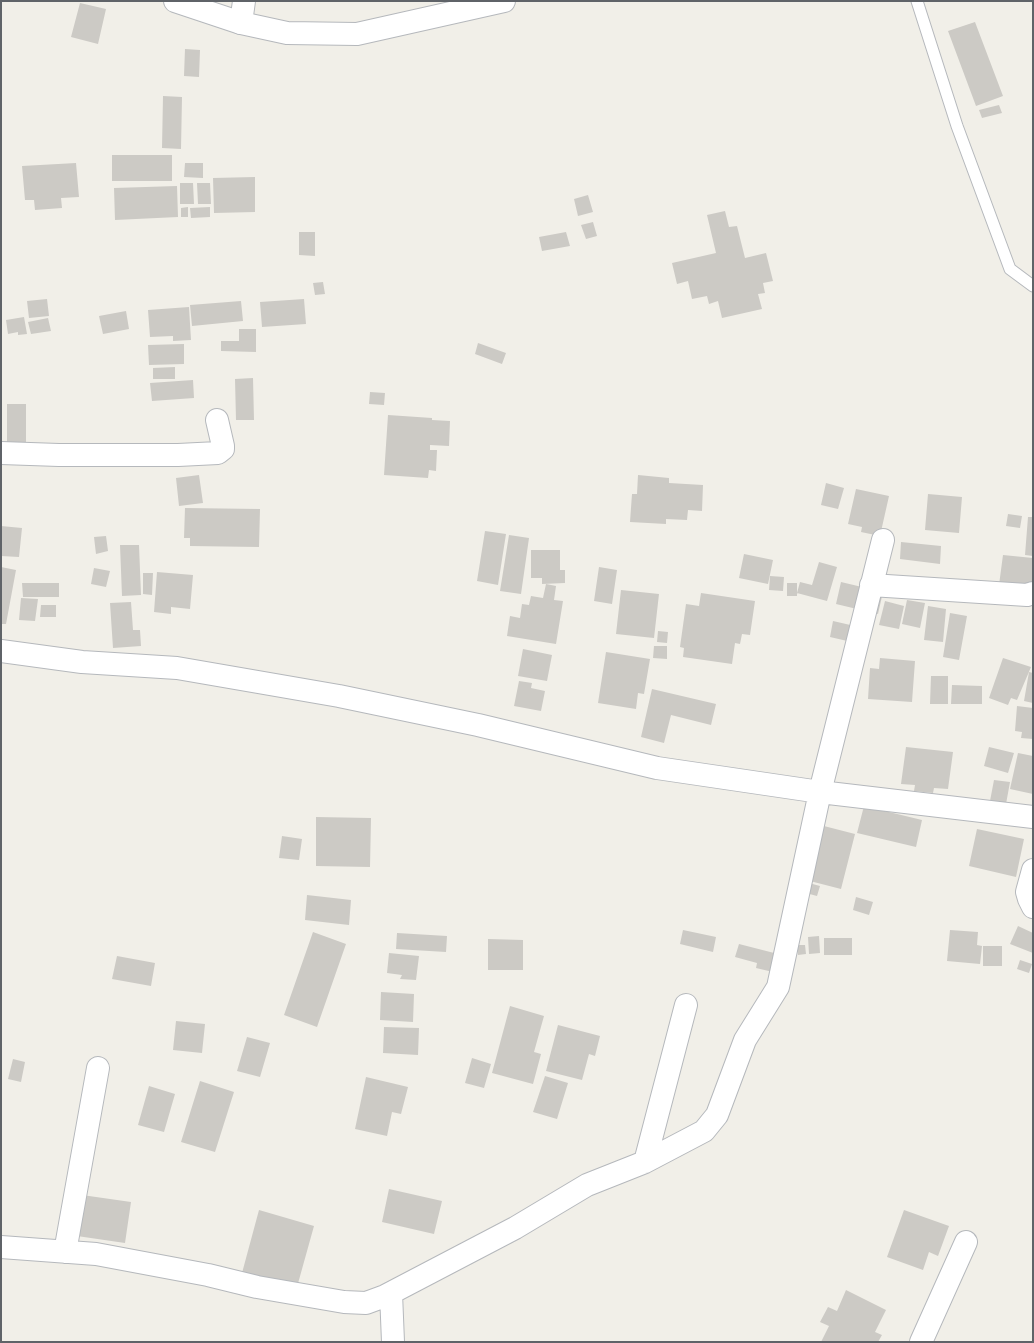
<!DOCTYPE html>
<style>
body{margin:0}
#map{position:relative;width:1034px;height:1343px;overflow:hidden;background:#f1efe8;font-family:Figtree,sans-serif}
canvas{display:block}
.frame{position:absolute;inset:0;border:2px solid #5f6368;pointer-events:none}
</style>
<div id="map">
<canvas width="1034" height="1343"></canvas>
<div class="frame"></div>
</div>
<script>
const g = document.querySelector('canvas').getContext('2d');
g.lineJoin = 'round';
function fill(path, color) { g.fillStyle = color; g.fill(path, 'evenodd'); }
const poly = rows => new Path2D(rows.map(r => 'M' + r).join(''));
function strokePath(path, color, width, dash) { g.strokeStyle = color; g.lineWidth = width; g.lineCap = dash ? 'butt' : 'round'; g.setLineDash(dash || []); g.stroke(path); }
fill(poly([
 [80,3,106,9,98,44,71,37],
 [975,22,1003,96,976,106,948,31],
 [185,49,200,50,199,77,184,76],
 [163,96,182,97,181,149,162,148],
 [999,105,1002,113,982,118,979,110],
 [112,155,172,155,172,181,112,181],
 [76,163,79,197,61,198,62,208,35,210,34,200,25,200,22,166],
 [185,163,203,163,203,178,184,177],
 [255,177,255,212,214,213,213,178],
 [180,183,193,183,194,204,180,204],
 [197,183,210,183,211,204,198,204],
 [177,186,178,217,115,220,114,188],
 [588,195,593,212,578,216,574,199],
 [188,207,188,217,181,217,181,208],
 [210,207,210,217,191,218,190,208],
 [725,211,729,227,737,226,745,258,766,253,773,281,763,283,765,293,758,294,762,309,722,318,718,301,709,304,707,296,692,299,688,281,677,284,672,263,716,253,707,215],
 [593,222,597,236,586,239,581,225],
 [299,232,315,232,315,256,299,255],
 [566,232,570,246,542,251,539,237],
 [323,282,325,294,315,295,313,283],
 [47,299,49,316,29,318,27,301],
 [304,299,306,324,262,327,260,302],
 [241,301,243,321,192,326,190,305],
 [189,307,191,340,173,341,173,336,150,337,148,310],
 [126,311,129,329,103,334,99,316],
 [24,317,27,334,18,335,18,332,8,334,6,320],
 [48,318,51,331,31,334,28,322],
 [239,329,256,329,256,352,221,351,221,341,239,341],
 [478,343,506,353,502,364,475,354],
 [184,344,184,364,149,365,148,345],
 [175,367,175,379,153,379,153,368],
 [253,378,254,420,236,420,235,379],
 [193,380,194,398,152,401,150,383],
 [370,392,385,393,384,405,369,404],
 [7,404,26,404,26,450,7,450],
 [388,415,432,418,432,420,450,421,449,446,430,445,430,450,437,450,436,471,429,470,428,478,384,475],
 [199,475,203,503,179,506,176,478],
 [638,475,669,478,669,483,703,485,702,511,688,510,687,520,666,519,666,524,630,522,632,494,637,494],
 [826,483,844,488,838,509,821,505],
 [856,489,889,496,880,536,861,532,862,527,848,524],
 [928,494,962,497,959,533,925,530],
 [185,508,260,509,259,547,190,546,190,538,184,538],
 [1008,514,1022,516,1020,528,1006,526],
 [1028,517,1033,517,1033,556,1025,555],
 [1,526,22,528,19,557,1,556],
 [485,531,506,534,498,585,477,581],
 [509,535,529,538,521,594,500,591],
 [106,536,108,551,96,554,94,537],
 [901,542,941,546,940,564,900,559],
 [120,545,139,545,141,595,122,596],
 [531,550,560,550,560,570,565,570,565,583,542,584,542,578,531,578],
 [744,554,773,560,768,584,739,578],
 [1003,555,1033,558,1033,589,999,585],
 [819,562,837,567,827,601,797,593,800,582,812,585],
 [1,567,16,570,6,624,1,624],
 [599,567,617,570,612,604,594,601],
 [94,568,110,571,106,587,91,584],
 [157,572,193,575,190,609,171,607,171,614,154,612],
 [143,573,153,573,152,595,143,594],
 [770,576,784,577,783,591,769,590],
 [841,582,883,592,878,614,836,604],
 [22,583,59,583,59,597,23,597],
 [787,583,797,583,797,596,787,596],
 [546,584,556,586,554,600,563,601,556,644,507,636,510,616,520,618,522,604,529,605,531,596,543,598],
 [621,590,659,594,654,638,616,634],
 [701,593,755,601,750,635,742,634,740,644,735,643,732,664,683,657,684,648,680,647,686,604,699,606],
 [21,598,38,599,35,621,19,620],
 [907,600,925,603,920,628,902,624],
 [885,601,904,606,899,629,879,625],
 [131,602,133,630,140,630,141,646,113,648,110,603],
 [41,605,56,605,56,617,40,617],
 [928,606,946,609,943,642,924,640],
 [950,613,967,616,959,660,943,657],
 [833,621,859,627,856,643,830,637],
 [658,631,668,632,667,643,657,642],
 [654,646,667,646,667,659,653,658],
 [523,649,552,655,547,681,518,676],
 [606,652,650,659,644,694,638,693,636,709,598,703],
 [880,658,915,661,912,702,868,699,870,668,879,669],
 [1003,658,1031,667,1017,700,1011,698,1008,705,989,698],
 [1029,672,1033,673,1033,703,1024,701],
 [931,676,948,676,948,704,930,704],
 [519,681,532,683,531,688,545,691,541,711,514,706],
 [952,685,982,686,982,704,951,704],
 [652,689,716,704,711,725,671,715,664,743,641,737],
 [1017,706,1033,708,1033,739,1021,738,1022,732,1015,731],
 [906,747,953,752,948,789,934,788,933,793,914,791,915,785,901,784],
 [989,747,1014,753,1008,773,984,766],
 [1018,753,1033,756,1033,794,1010,789],
 [994,780,1010,782,1006,804,990,801],
 [864,806,922,820,916,847,857,833],
 [316,817,371,818,370,867,316,866],
 [820,825,855,834,841,889,806,880],
 [977,829,1024,839,1016,877,969,866],
 [282,836,302,839,299,860,279,858],
 [805,882,820,886,817,896,802,892],
 [307,895,351,900,349,925,305,920],
 [856,897,873,902,869,915,853,910],
 [1018,926,1033,933,1033,953,1010,944],
 [683,930,716,937,713,952,680,944],
 [950,930,978,932,977,945,982,946,980,964,947,961],
 [313,932,346,944,317,1027,284,1015],
 [397,933,447,936,446,952,396,949],
 [819,936,820,953,809,954,808,937],
 [824,938,852,938,852,955,824,955],
 [488,939,523,940,523,970,488,970],
 [739,944,778,954,773,972,756,968,757,963,735,957],
 [797,945,805,945,806,954,798,955],
 [983,946,1002,946,1002,966,983,966],
 [389,953,419,956,416,980,400,979,402,975,387,973],
 [117,956,155,963,151,986,112,979],
 [1020,960,1032,964,1029,973,1017,969],
 [381,992,414,994,413,1022,380,1020],
 [510,1006,544,1016,534,1052,541,1054,533,1084,492,1073],
 [176,1021,205,1024,202,1053,173,1050],
 [558,1025,600,1036,595,1056,589,1054,582,1080,546,1071],
 [384,1027,419,1028,418,1055,383,1053],
 [247,1037,270,1043,260,1077,237,1071],
 [472,1058,491,1064,484,1088,465,1083],
 [13,1059,25,1062,21,1082,8,1079],
 [545,1076,568,1083,557,1119,533,1112],
 [366,1077,408,1087,401,1114,392,1112,387,1136,355,1129],
 [200,1081,234,1092,215,1152,181,1142],
 [149,1086,175,1094,164,1132,138,1125],
 [389,1189,442,1201,434,1234,382,1222],
 [82,1195,131,1202,125,1243,77,1236],
 [259,1210,314,1226,297,1287,242,1273],
 [904,1210,949,1226,938,1256,929,1252,923,1270,887,1257],
 [846,1290,886,1310,875,1332,882,1335,878,1342,821,1342,829,1326,820,1322,828,1307,837,1311]
]), '#cccac5');
const service = poly([
 [917,1,957,126,1010,269,1033,286]
]);
const minor = poly([
 [241,23,244,1],
 [1,453,59,455,178,455,218,453,223,449,223,446,217,420],
 [871,585,1027,595,1033,593],
 [1,651,82,662,177,668,339,696,478,725,657,768,820,792,1033,817],
 [1033,870,1027,892,1029,899,1033,907],
 [645,1162,686,1005],
 [1,1247,96,1254,208,1275,257,1287,344,1302,366,1303,385,1296,515,1228,587,1185,645,1162,704,1131,717,1115,745,1040,778,987,820,792,883,540],
 [65,1252,98,1068],
 [391,1293,393,1342],
 [921,1342,966,1242]
]);
const tertiary = poly([
 [175,1,241,23,287,33,357,34,504,1]
]);
strokePath(service, '#b5b8bc', 13);
strokePath(minor, '#b5b8bc', 24);
strokePath(tertiary, '#b5b8bc', 24);
strokePath(service, '#fff', 11);
strokePath(minor, '#fff', 22);
strokePath(tertiary, '#fff', 22);
</script>
